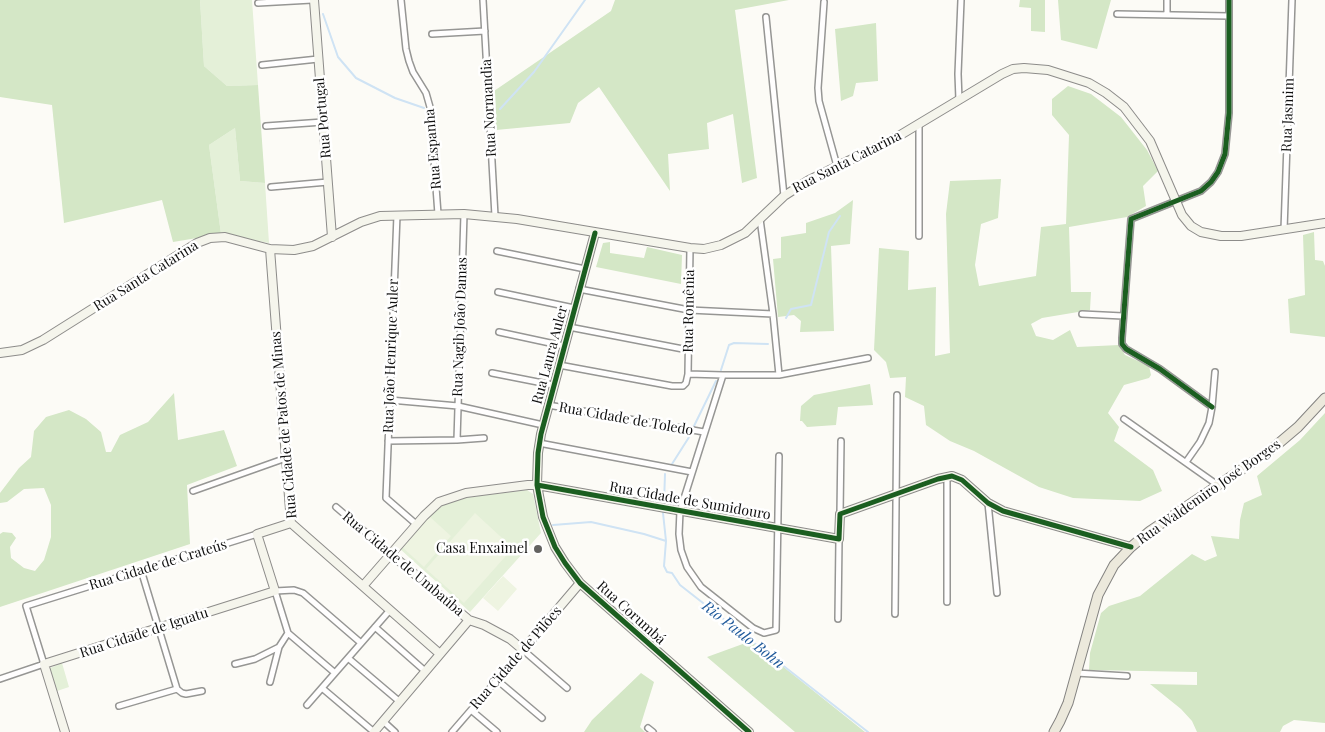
<!DOCTYPE html>
<meta charset="utf-8">
<style>
body{margin:0}
canvas{display:block;background:#fcfbf6}
</style>
<canvas width="1325" height="732"></canvas>
<script>
const g = document.querySelector('canvas').getContext('2d');
g.lineJoin = 'round';
function fill(path, color) { g.fillStyle = color; g.fill(path, 'evenodd'); }
const poly = rows => new Path2D(rows.map(r => 'M' + r).join(''));
function strokePath(path, color, width, dash) { g.strokeStyle = color; g.lineWidth = width; g.lineCap = dash ? 'butt' : 'round'; g.setLineDash(dash || []); g.stroke(path); }
function label(font, color, halo, rows, align = 'center') {
  g.font = font + ' "Playfair Display",serif'; g.lineWidth = 5; g.setLineDash([]); g.textBaseline = 'middle'; g.strokeStyle = halo; g.fillStyle = color; for (const [text, x, y, turn = 0] of rows) {
    g.save(); g.translate(x, y); g.rotate((+turn || 0) * Math.PI / 180); g.textAlign = isNaN(turn) ? turn : align; if (halo) g.strokeText(text, 0, 0); g.fillText(text, 0, 0); g.restore();
  }
}
fill(poly([
 [200,0,252,0,258,85,227,86,204,66],
 [235,128,240,181,265,183,269,243,221,234,209,145],
 [527,490,533,494,541,533,470,612,400,549,429,516,442,506,455,499],
 [62,663,69,687,57,691,50,668]
]), '#e4f0d8');
fill(poly([
 [0,0,200,0,204,66,227,86,258,85,265,183,240,181,235,128,209,145,221,234,173,242,162,200,64,223,52,105,0,97],
 [615,0,789,0,735,10,757,178,742,183,733,114,707,123,709,149,668,154,670,191,599,87,578,103,570,123,496,130,494,91,611,11],
 [1020,0,1045,0,1045,32,1031,31,1031,8,1019,7],
 [1058,0,1111,0,1097,49,1061,40],
 [876,23,878,81,856,83,853,96,841,101,835,29],
 [1068,86,1091,94,1121,117,1147,150,1158,171,1143,186,1146,206,1127,217,1069,227,1071,292,1091,292,1090,310,1042,318,1031,324,1036,336,1053,340,1070,330,1077,347,1119,345,1125,355,1149,366,1151,375,1149,378,1124,385,1108,413,1119,427,1114,441,1153,470,1162,491,1140,501,1073,498,1039,487,974,451,950,441,926,425,924,406,905,397,906,377,890,378,886,362,874,350,879,248,909,251,908,290,936,287,935,356,950,353,946,214,950,181,1001,179,998,218,981,224,975,265,979,286,1036,276,1041,227,1066,224,1069,135,1052,115,1052,99],
 [853,200,850,244,831,246,834,331,800,332,801,321,794,315,778,317,773,259,781,258,781,237,806,233,806,223,835,213],
 [1314,232,1315,260,1323,261,1325,266,1325,337,1290,333,1288,299,1305,295,1303,235],
 [610,242,610,253,644,258,647,247,682,255,681,284,596,267,603,243],
 [870,384,873,405,838,407,836,425,807,427,802,421,800,421,801,406,814,395],
 [174,393,178,440,224,430,237,466,187,485,190,544,0,607,0,534,3,532,12,533,16,538,10,547,11,558,24,568,35,571,44,560,51,537,51,505,44,488,24,489,7,502,0,503,0,493,19,468,31,457,34,431,46,417,69,410,86,419,101,432,106,452,111,452,120,435,148,422],
 [1325,413,1325,723,1294,720,1283,726,1280,732,1197,732,1192,721,1181,709,1150,684,1197,685,1197,672,1089,670,1090,653,1101,613,1109,606,1140,596,1192,554,1205,561,1217,556,1211,536,1239,539,1240,520,1244,503,1262,495,1257,476,1300,440],
 [751,641,865,732,795,732,707,657],
 [641,673,654,682,640,727,645,732,584,732,592,720]
]), '#d4e7c6');
fill(poly([
 [475,513,513,548,464,603,426,569],
 [429,516,451,536,424,567,402,547],
 [503,576,517,589,498,611,483,598]
]), '#eef4e1');
strokePath(poly([
 [323,14,338,57,356,78,395,98,424,108],
 [500,109,534,72,585,0],
 [786,318,791,309,811,305,829,232,840,216],
 [721,370,729,345,734,343,768,344],
 [694,426,716,381],
 [672,464,691,434],
 [664,503,665,474],
 [663,513,666,541,664,566,667,572,672,573,680,585,868,732],
 [553,525,591,522,644,534,666,541]
]), '#cfe3f4', 2);
const street = poly([
 [401,0,406,49,409,61,413,72,426,93,430,107,438,214],
 [483,0,495,216],
 [824,2,818,88,819,101,837,166],
 [258,3,312,0],
 [1117,14,1229,16],
 [1167,15,1167,0],
 [766,17,784,196],
 [432,34,485,31],
 [262,65,318,59],
 [959,100,958,74,961,0],
 [919,125,919,236],
 [266,126,323,122],
 [271,187,328,182],
 [397,215,386,498,416,524],
 [760,219,773,314,779,375],
 [1284,230,1292,0],
 [497,251,585,269],
 [579,289,689,310,773,314],
 [498,292,574,308],
 [1082,314,1123,316],
 [569,327,688,350],
 [499,332,564,346],
 [559,365,672,386,683,386,686,383,688,374,690,248],
 [492,373,553,385],
 [688,374,723,375,779,375,868,358],
 [723,375,680,511,679,534,681,550,687,567,701,587,753,628,764,633,776,630,779,456],
 [390,400,458,406,543,425],
 [548,405,704,432],
 [1212,407,1160,369,1126,349,1122,344,1122,338,1131,219,1201,191,1211,182,1218,172,1225,154,1229,113,1229,0],
 [1124,419,1219,486],
 [457,440,464,214],
 [388,441,457,440,484,438],
 [539,443,692,472],
 [1186,462,1200,442,1209,423,1212,407,1215,372],
 [947,477,947,602],
 [193,491,286,458],
 [988,503,997,593],
 [336,507,391,554],
 [840,514,841,441],
 [141,570,177,689,182,693,186,694,202,691],
 [895,614,897,395],
 [838,619,839,539],
 [375,627,425,671],
 [348,658,400,702],
 [235,664,255,659,279,647,288,633],
 [335,673,288,633,275,591,294,590,303,593,361,643],
 [1076,673,1127,676],
 [0,679,44,664,26,606,257,534],
 [497,680,542,718],
 [270,682,279,647],
 [322,688,374,732],
 [307,705,390,610],
 [119,706,177,689],
 [471,710,497,732],
 [383,721,395,732],
 [648,728,653,732],
 [452,732,523,650,567,688]
]);
const secondary = poly([
 [314,0,332,237],
 [595,233,541,434,538,453,537,485,543,517,555,547,565,563,580,583,749,732],
 [270,249,291,523,440,654],
 [0,353,22,350,43,340,197,243,210,238,225,237,270,249,294,250,313,246,361,222,380,216,464,214,517,219,690,248,704,249,721,245,745,233,784,196,809,180,897,137,1002,74,1013,69,1024,68,1048,70,1089,83,1106,93,1124,107,1150,141,1182,215,1191,226,1201,232,1221,236,1241,236,1325,223],
 [391,554,469,620,484,625,510,639,523,650,580,583],
 [363,586,424,516,439,502,466,493,528,485,537,485,839,539,840,514,938,479,952,476,962,480,988,503,1003,511,1131,547],
 [65,732,44,664,275,591,257,534,291,523],
 [374,732,469,620]
]);
const primary = poly([
 [1054,732,1060,721,1068,703,1098,595,1114,565,1131,547,1150,531,1272,449,1298,427,1325,398]
]);
strokePath(street, '#969694', 8);
strokePath(secondary, '#8d8c8a', 10);
strokePath(primary, '#848381', 11);
strokePath(street, '#fffefe', 5);
strokePath(secondary, '#f5f5ec', 8);
strokePath(primary, '#ece9dc', 9);
strokePath(poly([
 [595,233,541,434,538,453,537,485,543,517,555,547,565,563,580,583,749,732],
 [1212,407,1160,369,1126,349,1122,344,1122,338,1131,219,1201,191,1211,182,1218,172,1225,154,1229,113,1229,0],
 [537,485,839,539,840,514,938,479,952,476,962,480,988,503,1003,511,1131,547]
]), '#1b5e20', 5);
for (const [x, y, r, color] of [
 [538,549,5,"#636260"]
]) { const dot = new Path2D(); dot.arc(x, y, r, 0, 2 * Math.PI); g.fillStyle = color; g.fill(dot); strokePath(dot, '#fff', 2); }
label('14px', '#101010', '#fff', [
 ["Rua Normandia",489,108,-93],
 ["Rua Jasmim",1288,115,-88],
 ["Rua Portugal",323,118,-95],
 ["Rua Espanha",433,149,-95],
 ["Rua Santa Catarina",847,162,-27],
 ["Rua Santa Catarina",146,276,-32],
 ["Rua Romênia",689,311,-89],
 ["Rua Nagib João Damas",460,327,-88],
 ["Rua Laura Auler",550,355,-75],
 ["Rua João Henrique Auler",391,356,-88],
 ["Rua Cidade de Toledo",626,419,10],
 ["Rua Cidade de Patos de Minas",284,425,-95],
 ["Rua Waldemiro José Borges",1209,492,-35],
 ["Rua Cidade de Sumidouro",690,501,10],
 ["Rua Cidade de Umbaúba",403,564,40],
 ["Rua Cidade de Crateús",158,565,-17],
 ["Rua Corumbá",631,613,42],
 ["Rua Cidade de Iguatu",144,633,-18],
 ["Rua Cidade de Pilões",516,658,-49]
]);
label('14px', '#101010', '#fff', [
 ["Casa Enxaimel",528,549]
], 'right');
label('italic 15px', '#205a9b', '#fff', [
 ["Rio Paulo Bohn",743,635,38]
]);
</script>
